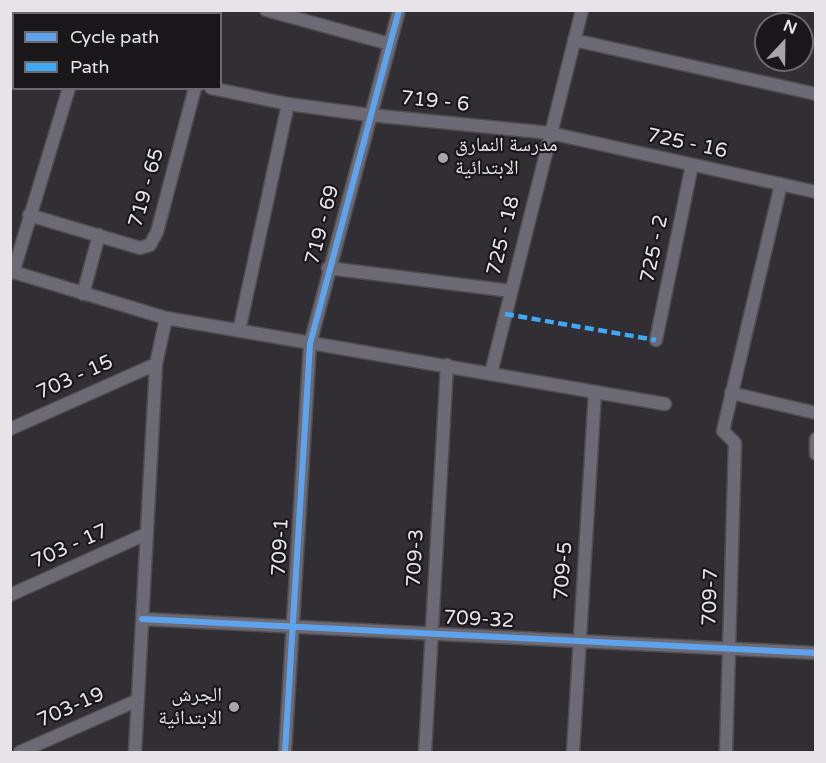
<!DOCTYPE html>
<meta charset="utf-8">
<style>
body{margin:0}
#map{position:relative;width:826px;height:763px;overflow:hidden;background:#322f34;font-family:"Varela Round",sans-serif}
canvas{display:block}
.frame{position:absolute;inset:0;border:12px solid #e7e4e9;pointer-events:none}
.legend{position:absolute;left:12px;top:12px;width:210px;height:78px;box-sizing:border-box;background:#19171a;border:2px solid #6b696d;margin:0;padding:8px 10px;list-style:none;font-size:18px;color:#e7e4e9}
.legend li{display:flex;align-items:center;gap:12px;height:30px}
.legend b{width:30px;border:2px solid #6b696d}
.north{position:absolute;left:754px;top:12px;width:60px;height:60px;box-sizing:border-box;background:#19171a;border:2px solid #6b696d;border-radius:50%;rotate:22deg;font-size:16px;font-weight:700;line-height:24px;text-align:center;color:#e7e4e9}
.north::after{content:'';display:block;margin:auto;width:21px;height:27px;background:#a8a5aa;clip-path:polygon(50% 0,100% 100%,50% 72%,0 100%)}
</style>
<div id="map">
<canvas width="826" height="763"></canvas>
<div class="frame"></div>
<ul class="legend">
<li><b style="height:8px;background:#60a3ed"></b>Cycle path</li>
<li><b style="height:8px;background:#3fa9f5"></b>Path</li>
</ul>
<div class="north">N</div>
</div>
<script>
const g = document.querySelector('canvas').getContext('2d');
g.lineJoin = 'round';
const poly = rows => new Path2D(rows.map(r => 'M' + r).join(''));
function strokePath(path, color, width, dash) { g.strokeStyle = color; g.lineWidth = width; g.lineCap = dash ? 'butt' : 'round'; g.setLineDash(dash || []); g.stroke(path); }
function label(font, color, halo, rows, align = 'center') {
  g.font = font + ' "Varela Round","Noto Naskh Arabic",sans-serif'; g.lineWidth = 4.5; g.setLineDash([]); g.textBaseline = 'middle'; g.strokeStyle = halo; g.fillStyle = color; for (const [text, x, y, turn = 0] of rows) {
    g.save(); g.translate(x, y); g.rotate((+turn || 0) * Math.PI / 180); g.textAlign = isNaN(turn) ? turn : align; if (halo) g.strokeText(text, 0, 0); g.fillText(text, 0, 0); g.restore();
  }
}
const street = poly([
 [266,10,390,44],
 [125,14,126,10],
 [197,14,197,10],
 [10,29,14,30],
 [574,40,816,94],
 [211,88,288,104,370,115,550,133,816,192],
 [29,215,140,248,150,245,157,232,195,88],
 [328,268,511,291],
 [10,271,166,318,665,404],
 [13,273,69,88],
 [83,294,99,235],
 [239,331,288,104],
 [656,340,692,165],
 [491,373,582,10],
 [731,393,816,413],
 [10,429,156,364],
 [816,439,816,454],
 [10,595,146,534],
 [142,619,816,653],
 [20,752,138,700],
 [135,752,156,364,166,318],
 [285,752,310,344,399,10],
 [425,752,447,365],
 [573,752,595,392],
 [726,752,735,443,723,431,781,184]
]);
strokePath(street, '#4f4d50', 15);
strokePath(street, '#6c6b75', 12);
strokePath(poly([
 [505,314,656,340]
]), '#3fa9f5', 4.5, [9, 4.5]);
strokePath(poly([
 [142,619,816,653],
 [285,752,310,344,399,10]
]), '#60a3ed', 6);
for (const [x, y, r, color] of [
 [443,158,6,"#a8a5aa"],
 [234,707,6,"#a8a5aa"]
]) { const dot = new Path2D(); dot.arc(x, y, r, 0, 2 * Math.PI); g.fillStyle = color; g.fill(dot); strokePath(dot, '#19171a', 2); }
label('20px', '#e7e4e9', '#19171a', [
 ["719 - 6",435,102,6],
 ["725 - 16",687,144,12],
 ["719 - 65",147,188,-74],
 ["719 - 69",323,225,-75],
 ["725 - 18",504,236,-76],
 ["725 - 2",655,249,-78],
 ["703 - 15",75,378,-24],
 ["703 - 17",70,547,-24],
 ["709-1",281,547,-87],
 ["709-3",416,558,-87],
 ["709-5",564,571,-86],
 ["709-7",711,597,-88],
 ["709-32",479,620,3],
 ["703-19",71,708,-24]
]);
label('20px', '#e7e4e9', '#19171a', [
 ["مدرسة النمارق",455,146],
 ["الابتدائية",455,169],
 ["الجرش",222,696,"right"],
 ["الابتدائية",222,719,"right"]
], 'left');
</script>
